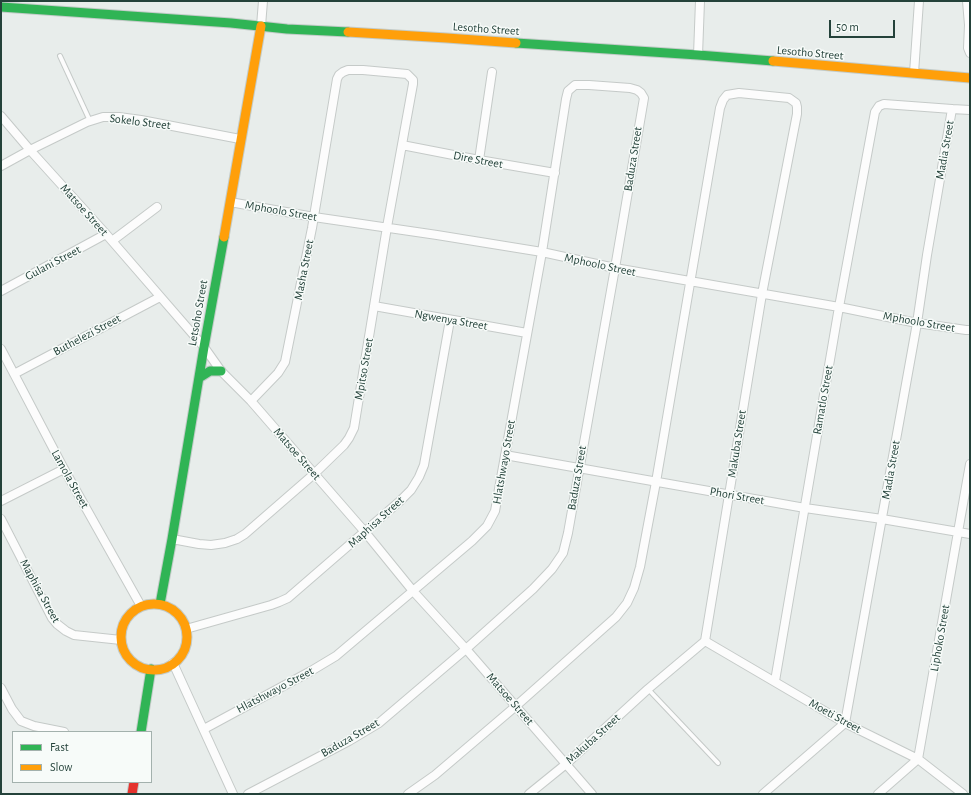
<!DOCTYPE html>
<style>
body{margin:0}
#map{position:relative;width:971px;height:795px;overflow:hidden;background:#e8edeb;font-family:"Alegreya Sans",sans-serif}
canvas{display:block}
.frame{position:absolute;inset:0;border:2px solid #24423a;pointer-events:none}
.legend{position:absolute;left:12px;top:731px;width:140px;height:52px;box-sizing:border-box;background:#f7fbf9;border:1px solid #a3b1ad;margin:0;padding:5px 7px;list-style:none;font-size:12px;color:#24423a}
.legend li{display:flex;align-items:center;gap:8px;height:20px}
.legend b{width:20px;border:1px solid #a3b1ad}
.scale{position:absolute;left:829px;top:20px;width:66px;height:18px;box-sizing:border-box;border:2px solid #24423a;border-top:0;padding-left:5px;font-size:12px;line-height:14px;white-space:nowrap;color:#24423a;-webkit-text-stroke:3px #f7fbf9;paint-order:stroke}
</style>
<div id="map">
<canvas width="971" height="795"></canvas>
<div class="frame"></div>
<ul class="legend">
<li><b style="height:5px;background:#30b455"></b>Fast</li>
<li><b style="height:5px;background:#ff9f0a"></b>Slow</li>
</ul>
<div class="scale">50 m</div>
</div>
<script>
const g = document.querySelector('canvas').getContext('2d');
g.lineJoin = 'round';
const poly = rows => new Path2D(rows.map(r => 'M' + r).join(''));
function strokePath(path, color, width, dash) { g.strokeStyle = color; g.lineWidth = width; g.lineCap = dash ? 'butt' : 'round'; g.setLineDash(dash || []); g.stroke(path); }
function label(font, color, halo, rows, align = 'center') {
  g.font = font + ' "Alegreya Sans",sans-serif'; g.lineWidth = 3; g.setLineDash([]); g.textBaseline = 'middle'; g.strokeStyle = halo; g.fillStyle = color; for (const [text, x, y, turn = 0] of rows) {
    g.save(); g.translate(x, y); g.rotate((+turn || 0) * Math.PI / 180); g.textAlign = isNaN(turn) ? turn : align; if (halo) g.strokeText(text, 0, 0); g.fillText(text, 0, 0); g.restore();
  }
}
const lane = poly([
 [60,56,90,121],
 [648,689,718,763]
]);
const street = poly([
 [967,1,969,25,968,48,970,53],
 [261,26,263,1],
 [698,55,700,1],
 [914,73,919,1],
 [1,116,30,150,106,234,204,347,221,371,251,401,365,532,413,591,466,649,592,794],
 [402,145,479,160,555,173],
 [479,160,492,72],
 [1,166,30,150,87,122,103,117,119,117,141,120,240,139],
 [230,202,314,217,437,235,542,252,615,268,839,307,917,323,966,330,970,330],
 [112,241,157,207],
 [1,291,106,234],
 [374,306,527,333],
 [1,349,64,469,141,606],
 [14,374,160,297],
 [505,455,805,508,882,519,970,534],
 [1,501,64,469],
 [1,519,52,618,57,624,66,631,74,635,121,640],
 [172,539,199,544,211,545,225,543,237,539,245,534,314,474,344,445,349,438,354,428,387,227,413,84,413,80,407,74,363,70,348,70,343,72,339,75,337,79,312,228,285,362,278,373,251,401],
 [186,629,271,605,279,602,288,598,400,501,411,490,419,477,424,465,450,320],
 [705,641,845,723,918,759,963,794],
 [173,663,233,794],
 [775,681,839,307,875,112,879,106,884,104,952,109,970,110],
 [1,688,12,709,21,721,34,726,64,732],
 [204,729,311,671,336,656,472,541,487,526,495,511,542,252,566,99,568,91,575,85,589,85,630,88,637,90,641,93,644,98,615,268,568,533,563,553,552,569,533,589,466,649,379,723,349,741,248,794],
 [408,794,435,775,516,706,616,617,627,603,634,588,640,567,656,482,720,108,723,100,727,95,739,93,789,98,796,103,797,107,797,114,762,294,705,641,648,689,566,764,529,794],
 [763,794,845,723,917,323,927,255,952,109],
 [878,794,918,759,970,464]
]);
const fast = poly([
 [1,7,231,23,287,29,348,32],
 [516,43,698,55,773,61],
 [199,378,210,371,221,371],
 [160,604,172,539,204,347,224,237],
 [141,732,151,669]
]);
const slow = poly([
 [348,32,447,38,516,43],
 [773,61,970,78],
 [224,237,261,26],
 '121 637a33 33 0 1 1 66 0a33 33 0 1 1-66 0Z'
]);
const jam = poly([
 [132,794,134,782]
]);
strokePath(lane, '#c5cac8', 6);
strokePath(street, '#c5cac8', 10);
strokePath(fast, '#c3cbc8', 11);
strokePath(slow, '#c3cbc8', 11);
strokePath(jam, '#c3cbc8', 11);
strokePath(lane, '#fcfcfc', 4);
strokePath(street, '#fcfcfc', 8);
strokePath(fast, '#30b455', 9);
strokePath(slow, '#ff9f0a', 9);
strokePath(jam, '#e5322d', 9);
label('12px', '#24423a', '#f7fbf9', [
 ["Lesotho Street",486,29,4],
 ["Lesotho Street",810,53,5],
 ["Sokelo Street",140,122,7],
 ["Madia Street",945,150,-80],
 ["Baduza Street",633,159,-81],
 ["Dire Street",478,160,11],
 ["Matsoe Street",84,210,48],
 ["Mphoolo Street",281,211,10],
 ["Gulani Street",53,263,-28],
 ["Mphoolo Street",600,265,12],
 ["Masha Street",304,270,-79],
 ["Letsoho Street",198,313,-80],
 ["Ngwenya Street",451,320,10],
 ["Mphoolo Street",919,322,10],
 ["Buthelezi Street",87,335,-28],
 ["Mpitso Street",364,369,-80],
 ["Ramatlo Street",823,400,-80],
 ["Makuba Street",737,444,-81],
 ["Matsoe Street",297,454,49],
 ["Hlatshwayo Street",504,462,-80],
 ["Madia Street",891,470,-80],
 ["Baduza Street",577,478,-80],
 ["Lamola Street",70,479,61],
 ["Phori Street",737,496,10],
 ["Maphisa Street",376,522,-42],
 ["Maphisa Street",40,591,61],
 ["Liphoko Street",940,638,-80],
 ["Hlatshwayo Street",275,690,-28],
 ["Matsoe Street",510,699,49],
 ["Moeti Street",835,716,29],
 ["Baduza Street",350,738,-30],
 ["Makuba Street",593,739,-42]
]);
</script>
